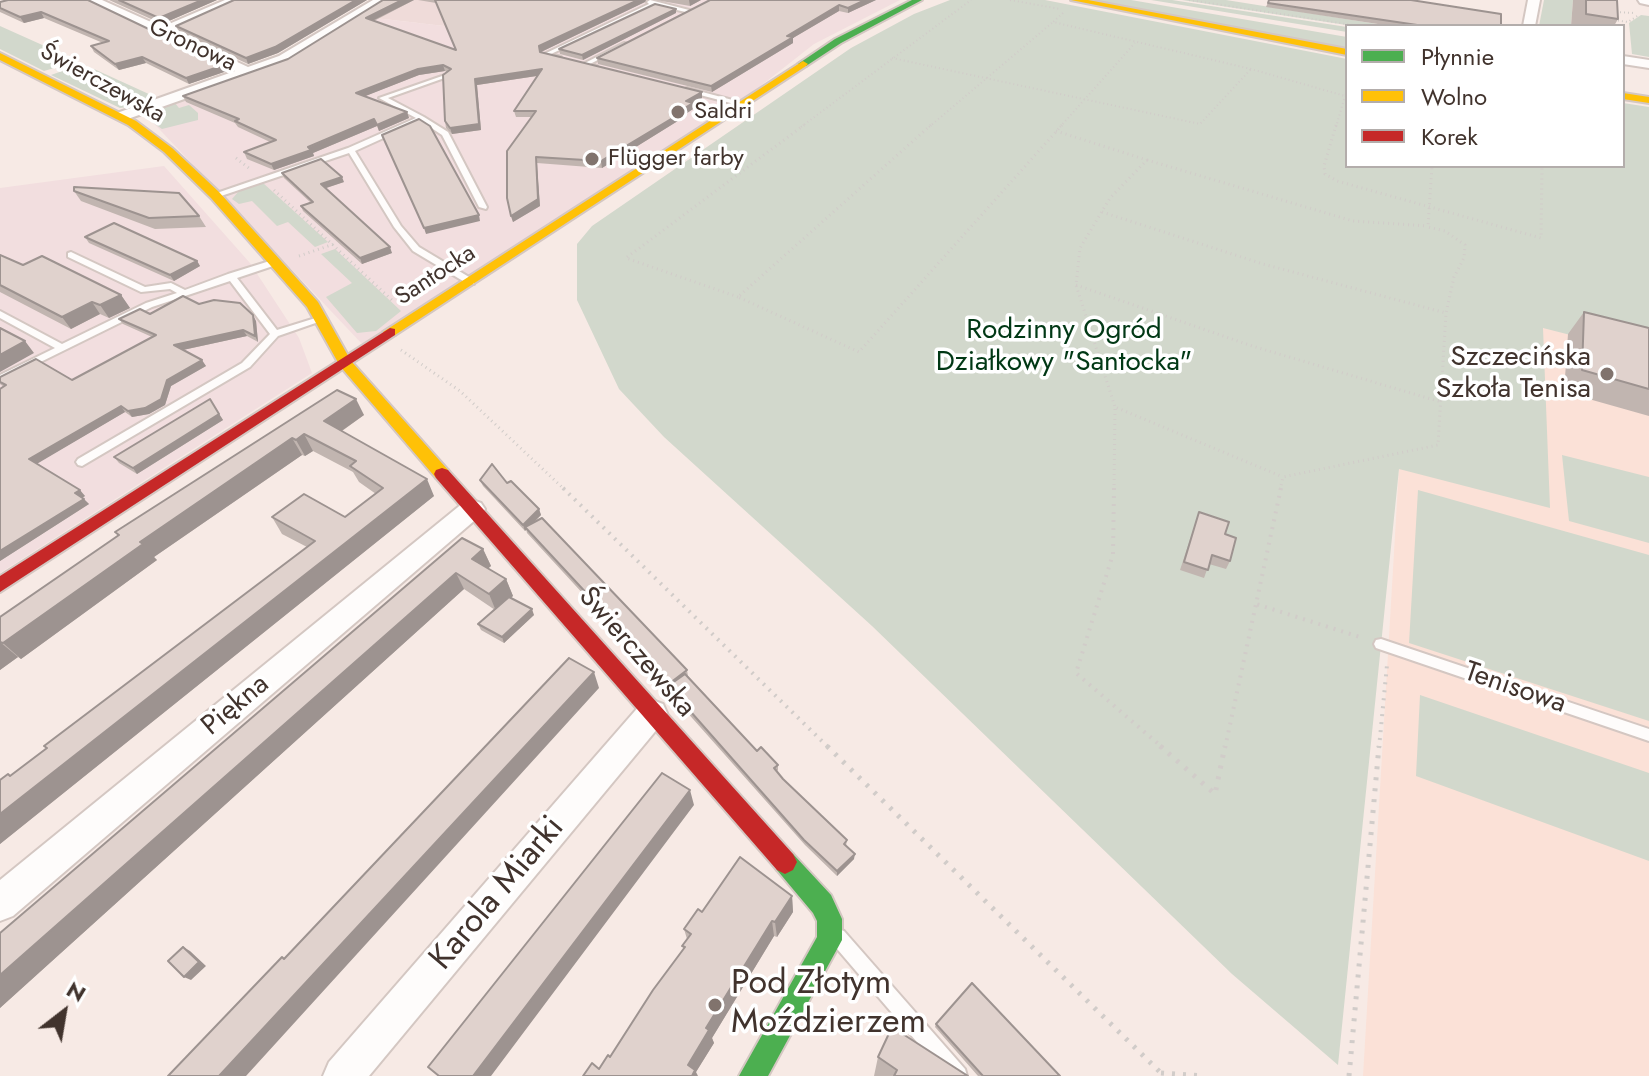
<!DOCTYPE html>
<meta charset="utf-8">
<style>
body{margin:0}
#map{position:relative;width:1649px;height:1076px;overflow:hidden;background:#f7eae5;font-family:Jost,sans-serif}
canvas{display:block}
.legend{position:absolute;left:1345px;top:24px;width:280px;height:144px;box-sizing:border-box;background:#fff;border:2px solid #b3adab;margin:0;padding:10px 14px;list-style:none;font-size:24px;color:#41332d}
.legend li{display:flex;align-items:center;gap:16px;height:40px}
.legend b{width:40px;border:2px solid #b3adab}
.north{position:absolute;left:24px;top:972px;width:80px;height:80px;-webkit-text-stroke:6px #fff;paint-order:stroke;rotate:31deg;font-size:22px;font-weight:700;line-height:32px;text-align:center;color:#41332d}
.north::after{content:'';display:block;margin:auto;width:28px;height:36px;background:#41332d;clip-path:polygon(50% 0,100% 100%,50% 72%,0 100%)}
</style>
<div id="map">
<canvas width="1649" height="1076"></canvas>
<ul class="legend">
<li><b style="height:10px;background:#4caf50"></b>Płynnie</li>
<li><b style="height:10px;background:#ffc107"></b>Wolno</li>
<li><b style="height:10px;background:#c62828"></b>Korek</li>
</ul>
<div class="north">N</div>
</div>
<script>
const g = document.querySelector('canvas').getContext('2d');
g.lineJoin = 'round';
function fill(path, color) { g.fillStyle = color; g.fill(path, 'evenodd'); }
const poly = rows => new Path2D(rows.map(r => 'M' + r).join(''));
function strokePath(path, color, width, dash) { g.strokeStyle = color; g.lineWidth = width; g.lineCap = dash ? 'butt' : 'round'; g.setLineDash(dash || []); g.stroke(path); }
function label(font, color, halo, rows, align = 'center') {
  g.font = font + ' Jost,sans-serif'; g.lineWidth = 7; g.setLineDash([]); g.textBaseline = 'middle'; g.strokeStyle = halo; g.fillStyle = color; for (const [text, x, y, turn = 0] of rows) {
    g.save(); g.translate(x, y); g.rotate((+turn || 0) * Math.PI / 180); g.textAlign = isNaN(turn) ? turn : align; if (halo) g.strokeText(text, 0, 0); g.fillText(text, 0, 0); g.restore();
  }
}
fill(poly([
 [395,0,603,0,453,27,366,17]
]), '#efdbd9');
fill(poly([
 [587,0,900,0,814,44,744,99,363,345,144,113,289,63,366,17,453,27],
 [164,166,250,263,299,338,312,373,0,573,0,188]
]), '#f2dedf');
fill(poly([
 [1543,328,1649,333,1649,1076,1363,1076,1399,468]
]), '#fbe1d7');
fill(poly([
 [950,0,1045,0,1347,59,1347,166,1623,166,1623,103,1649,107,1649,355,1543,328,1550,508,1399,469,1338,1065,1232,974,872,626,664,437,619,389,577,300,577,244,592,226,851,48,914,14],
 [1086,0,1131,0,1347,37,1347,49],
 [1151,0,1172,0,1347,27,1347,32],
 [1182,0,1226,0,1390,26,1353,26],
 [1544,0,1573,0,1571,26,1539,26],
 [1641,15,1649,16,1649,57,1632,54,1629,23],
 [0,26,78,61,44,71,0,49],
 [68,69,78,74,94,69,151,95,135,106,120,108,51,75],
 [175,103,179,108,189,105,198,113,198,120,162,129,145,117,149,112],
 [263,183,328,242,315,247,288,222,277,226,252,201,239,204,232,199,239,191],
 [335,249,401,311,376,331,357,333,326,297,352,283,321,254],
 [1562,455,1649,477,1649,543,1569,521],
 [1418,490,1649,555,1649,721,1409,643],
 [1420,695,1649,773,1649,861,1416,776]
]), '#d2d8cc');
const lane = poly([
 [650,0,693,11,690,13,655,5,551,54,561,57,561,59,542,55,649,4,647,2,650,0],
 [624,43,629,44,590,64,597,66,597,68,581,65,624,43],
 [445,75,450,76,388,98,424,117,448,132,487,207,486,209,479,207,442,135,421,121,355,151,401,226,419,247,474,280,474,284,468,284,413,251,394,227,349,153,218,197,211,195,348,148,416,118,379,98,445,75],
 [687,88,744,103,745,104,742,106,685,91,684,90,687,88],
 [71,252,145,287,171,283,185,290,228,274,273,260,279,260,279,264,237,278,277,330,322,316,327,319,278,336,250,367,82,466,78,465,76,462,78,459,242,363,270,334,230,281,152,307,0,382,0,375,55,348,0,318,0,311,62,344,146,303,177,293,170,289,141,292,68,257,68,253,71,252],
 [1381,639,1649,729,1649,741,1376,648,1374,644,1376,640,1381,639],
 [838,929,844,931,965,1069,967,1076,946,1076,832,943,830,937,832,931,838,929]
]);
const street = poly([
 [86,0,102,0,162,27,225,0,241,0,172,32,248,67,279,56,373,0,388,0,289,62,122,121,117,119,117,113,235,71,86,0],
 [1528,0,1540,0,1535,26,1523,26,1528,0],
 [1638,0,1649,0,1649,5,1640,3,1638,0],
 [1623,56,1649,60,1649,68,1623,64,1623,56],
 [472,500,481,503,485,509,481,515,13,916,0,921,0,880,463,503,472,500],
 [652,700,663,704,667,713,663,722,369,1076,323,1076,329,1062,641,704,652,700]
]);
const fast = poly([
 [912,0,922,0,841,43,806,66,798,64,835,39,912,0],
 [785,850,793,854,831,895,842,919,842,940,768,1076,739,1076,817,937,817,921,813,913,777,870,773,862,777,854,785,850]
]);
const slow = poly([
 [1071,0,1088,0,1347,49,1347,55,1071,0],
 [0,53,136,121,172,148,219,192,318,302,351,361,448,470,450,474,448,478,436,478,340,366,307,307,211,198,164,152,128,125,0,60,0,53],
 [803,61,808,64,806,66,395,335,390,336,383,332,803,61],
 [1623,93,1649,97,1649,103,1623,99,1623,93]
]);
const jam = poly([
 [390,328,395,329,395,335,0,592,0,576,390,328],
 [442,468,448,470,793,854,797,862,793,870,785,874,777,870,436,478,434,474,436,470,442,468]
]);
strokePath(lane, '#d4c7c2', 4);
strokePath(street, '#d4c7c2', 4);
strokePath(fast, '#d4c7c2', 4);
strokePath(slow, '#d4c7c2', 4);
strokePath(jam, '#d4c7c2', 4);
strokePath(poly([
 [1010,0,1060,9],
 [1189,0,1360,26],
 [1616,12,1635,13],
 [1063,13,1053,22,1251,69,1345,96,1347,91],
 [1614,20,1628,22,1639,15],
 [892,58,1200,124,1251,69],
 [801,127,971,0],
 [929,127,1053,22],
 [1060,127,1135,43],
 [1336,127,1345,96]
]), '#d1ccc9', 2, [1, 3]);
strokePath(poly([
 [931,125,738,297,859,352,1062,125],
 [1336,125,1324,166,1325,174,1337,181,1541,238,1542,166],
 [1056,131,1147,160,1110,198,1080,248,1076,285,1115,407],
 [236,158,250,169],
 [1147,160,1353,221,1428,226],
 [274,190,394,302],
 [1102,212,1263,264,1446,313],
 [299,256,334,244],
 [1076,285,1252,346,1441,402],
 [738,297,626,258,804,125],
 [401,350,460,391,565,490],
 [1114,490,1115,407,1283,477],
 [1280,490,1283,477,1438,445,1446,313,1454,277,1464,258,1465,245,1445,231,1428,227,1432,166]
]), '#d1ccc9', 3, [1, 4]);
strokePath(poly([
 [563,488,829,748],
 [1114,488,1113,554,1076,673,1163,748],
 [1281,488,1256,604,1363,638],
 [1225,748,1256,604],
 [1379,748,1387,665]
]), '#d1ccc9', 4, [2, 6]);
strokePath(poly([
 [827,746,1164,1076],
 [1160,746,1215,794,1225,746],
 [1161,1073,1203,1076],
 [1349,1076,1379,746]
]), '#d1ccc9', 5, [3, 8]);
fill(lane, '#fefcfb');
fill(street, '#fefcfb');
fill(fast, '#4caf50');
fill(slow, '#ffc107');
fill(jam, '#c62828');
fill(poly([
 [8,0,224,65,227,71,189,84,146,63,119,70,94,52,91,46,103,43,44,18,24,23,0,12,0,2],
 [109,0,217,0,162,24],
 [234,0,367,0,278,53,248,64,179,32,176,26],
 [383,0,414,0,374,21,456,50,436,3,418,0,646,0,645,2,541,52,702,98,693,104,693,109,681,117,681,119,602,168,537,163,540,206,513,222,511,216,532,117,516,117,514,111,537,76,477,85,481,130,452,134,446,128,445,121,447,72,445,71,419,75,365,96,407,112,409,118,379,131,377,126,313,153,314,156,274,170,247,159,244,152,270,142,238,127,235,123,186,102,183,96,288,59],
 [656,0,701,0,690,6],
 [710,0,876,0,848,13,839,11,793,38,793,43,712,92,598,64,597,58],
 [1269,0,1501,26,1391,26,1266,7],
 [1573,0,1617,0,1618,19,1614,26,1571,26],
 [676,13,583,60,560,54,559,49],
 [282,173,344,182,326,188,392,253,362,264,303,211,301,206,310,202,284,178],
 [74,191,199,216,206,227,155,229,81,201],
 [85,237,197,261,200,266,174,281,89,243],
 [0,255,23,265,121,295,130,308,109,318,100,314,71,329,0,292],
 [199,304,256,321,258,342,247,336,183,350,206,366,171,386,165,405,149,414,132,417,125,412,37,463,85,496,82,498,89,504,0,561,0,389,4,387,0,384,0,377,72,380,152,337,123,324,119,319,150,314],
 [1584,312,1649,328,1649,416,1564,392,1568,334],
 [337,390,364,415,342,431,434,496,0,844,0,780,10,776,307,547,282,534,272,517,345,517,376,494,359,482,353,472,313,451,305,456,302,455,154,557,157,560,21,659,18,657,0,670,0,617,118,536,115,532],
 [210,399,223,420,137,474,119,463,114,457],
 [480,480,507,483,539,509,541,515,533,523,687,670,688,676,757,751,778,765,778,770,777,771,783,779,847,840,846,846,854,859,837,876,805,845,669,692,668,686,527,533,526,529,525,531,483,486],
 [1199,512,1225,534,1230,561,1226,569,1209,564,1204,578,1180,570],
 [483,549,491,566,488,568,506,579,513,596,510,598,534,615,504,643,481,630,478,624,495,610,464,589,0,1008,0,933],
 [792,896,793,912,777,937,774,936,712,1038,714,1043,696,1072,599,1069,610,1057,684,949,682,946,687,939,684,929,702,912],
 [936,1024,1060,1076,978,1076,935,1027],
 [878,1057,968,1076,874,1076]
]), '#c1b5b0');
fill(poly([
 [202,0,217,0,162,24,159,18],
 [356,0,367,0,278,53,248,64,246,58],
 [402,0,414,0,368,23,366,18],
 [638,0,646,0,645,2,541,52,539,46],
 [689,0,701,0,690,6],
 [865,0,876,0,848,13,848,8],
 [839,5,839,11,793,38,793,43,712,92,711,86,787,36],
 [676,9,676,13,583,60,582,55],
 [41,12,44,18,24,23,20,17],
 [142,57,146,63,119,70,115,64],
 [224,65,227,71,189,84,186,78],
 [443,65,445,71,419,75,358,99,356,93,418,69],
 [542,69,543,75,477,85,481,130,452,134,450,128,475,79],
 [702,92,702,98,693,104,693,109,681,117,681,119,602,168,601,161,678,112,686,101],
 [407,112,409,118,379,131,377,125],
 [374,119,377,126,313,153,314,156,274,170,271,164],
 [536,157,540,206,513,222,511,216],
 [342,177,344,182,323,189,321,184],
 [479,215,480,221,426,234,424,228],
 [390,247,392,253,362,264,360,258],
 [197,261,200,266,174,281,170,275],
 [121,295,130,308,109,318,100,305],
 [92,302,100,314,71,329,62,317],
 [253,315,256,321,258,342,255,336],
 [243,330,247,336,178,351,174,345],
 [25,341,34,353,0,372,0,355],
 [202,360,206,366,171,386,165,405,149,414,132,417,128,411,167,380],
 [356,399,364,415,333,437,324,421],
 [121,406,125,412,35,465,29,459],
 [219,414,223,420,137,474,133,468],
 [304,434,313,451,305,456,296,440],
 [292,438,302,455,154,557,157,560,21,659,3,643,140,542],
 [427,479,434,496,0,844,0,814],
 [80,490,85,496,80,499,75,493],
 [84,499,89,504,0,561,0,551],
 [539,509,541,515,525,531,523,525],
 [483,549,491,566,480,576,472,559],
 [456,573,464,589,0,1008,0,975],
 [506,579,513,596,496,611,489,594],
 [532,609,534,615,504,643,502,637],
 [0,642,18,657,0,670],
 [594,672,599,688,246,1076,219,1076],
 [690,790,694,805,491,1076,473,1076],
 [855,854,854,859,837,876,837,871],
 [792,896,793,912,777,937,775,922],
 [772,921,774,936,712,1038,714,1043,696,1072,698,1076,692,1076,688,1065,706,1028],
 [183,947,190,951,206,966,191,980,184,977]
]), '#9d9390');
const building = poly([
 [8,0,88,0,224,65,186,78,142,57,115,64,91,46,109,41,41,12,20,17,0,8,0,2,8,0],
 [119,0,202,0,159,18,119,0],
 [234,0,356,0,275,47,246,58,176,26,234,0],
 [383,0,402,0,366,18,456,50,435,0,638,0,539,46,540,52,702,92,686,101,693,103,678,112,681,113,601,161,536,157,538,199,511,216,507,198,507,151,536,111,514,111,542,69,475,79,479,124,450,128,445,121,443,75,451,69,443,65,418,69,356,93,407,112,377,125,374,119,308,147,311,150,271,164,244,152,276,140,235,121,239,119,183,96,288,59,383,0],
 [710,0,865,0,848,8,839,5,787,36,793,37,711,86,597,58,710,0],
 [1269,0,1411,0,1501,14,1501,26,1424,26,1268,3,1269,0],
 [1586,0,1617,0,1618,19,1586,14,1586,0],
 [655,4,676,9,582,55,559,49,655,4],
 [419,119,430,126,479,215,424,228,382,135,419,119],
 [321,159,342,177,321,184,390,247,360,258,301,206,313,202,282,173,321,159],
 [74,187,179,193,199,216,149,218,74,191,74,187],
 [114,223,197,261,170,275,85,237,114,223],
 [0,255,23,265,42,256,121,295,100,305,92,302,62,317,0,285,0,255],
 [183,296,199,304,214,300,240,303,253,315,255,336,243,330,174,345,202,360,167,380,161,399,145,408,128,411,121,406,29,459,80,490,75,493,84,499,0,551,0,389,6,385,0,382,0,377,36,359,72,380,156,335,119,319,140,309,150,314,183,296],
 [1584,312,1649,328,1649,389,1582,370,1584,312],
 [0,328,25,341,0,355,0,328],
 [337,390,356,399,324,421,427,479,0,814,0,780,8,774,10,776,47,748,44,746,315,541,272,517,304,494,345,517,383,488,350,466,356,461,304,434,296,440,292,438,140,542,143,544,3,643,0,642,0,617,119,535,115,532,337,390],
 [210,399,219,414,133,468,114,457,210,399],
 [492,464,507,483,511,481,539,509,523,525,480,480,492,464],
 [1199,512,1229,522,1225,534,1236,538,1230,561,1212,555,1208,570,1184,562,1199,512],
 [542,518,687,670,670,683,525,527,542,518],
 [462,538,483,549,472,559,506,579,489,594,456,573,0,975,0,933,462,538],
 [509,597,532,609,502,637,478,624,509,597],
 [569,658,594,672,219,1076,168,1076,282,957,284,959,569,658],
 [685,674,757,751,761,747,778,765,774,768,783,779,847,840,844,844,855,854,837,871,804,840,668,686,685,674],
 [662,773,690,790,473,1076,439,1076,428,1067,662,773],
 [740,857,792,896,775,922,772,921,706,1028,709,1030,688,1065,695,1070,692,1076,583,1076,592,1063,599,1069,608,1055,610,1057,653,990,685,947,682,946,691,934,684,929,698,909,702,912,740,857],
 [183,947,199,962,184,977,168,961,183,947],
 [972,983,1060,1076,983,1076,936,1024,972,983],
 [892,1027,968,1076,894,1076,897,1070,878,1057,892,1027]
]);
fill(building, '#e0d2cd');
strokePath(building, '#9d9390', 2);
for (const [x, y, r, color] of [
 [678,112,8,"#81736d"],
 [592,159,8,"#81736d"],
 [1607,374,8,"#81736d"],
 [715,1005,8,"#81736d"]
]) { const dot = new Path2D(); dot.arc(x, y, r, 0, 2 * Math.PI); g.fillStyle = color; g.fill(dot); strokePath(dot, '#fff', 3); }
label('24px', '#41332d', '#fff', [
 ["Gronowa",192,46,25],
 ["Świerczewska",102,84,29],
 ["Santocka",436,276,-33]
]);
label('24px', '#41332d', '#fff', [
 ["Saldri",694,112],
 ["Flügger farby",608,159]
], 'left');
label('28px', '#013815', '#fff', [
 ["Rodzinny Ogród",1064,331],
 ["Działkowy \"Santocka\"",1064,363]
]);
label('28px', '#41332d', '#fff', [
 ["Szczecińska",1591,358],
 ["Szkoła Tenisa",1591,390]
], 'right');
label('28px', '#41332d', '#fff', [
 ["Świerczewska",636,653,49],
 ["Tenisowa",1515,689,19],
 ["Piękna",236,706,-40]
]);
label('34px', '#41332d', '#fff', [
 ["Karola Miarki",498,894,-50]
]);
label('34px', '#41332d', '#fff', [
 ["Pod Złotym",731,985],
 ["Moździerzem",731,1024]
], 'left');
</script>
